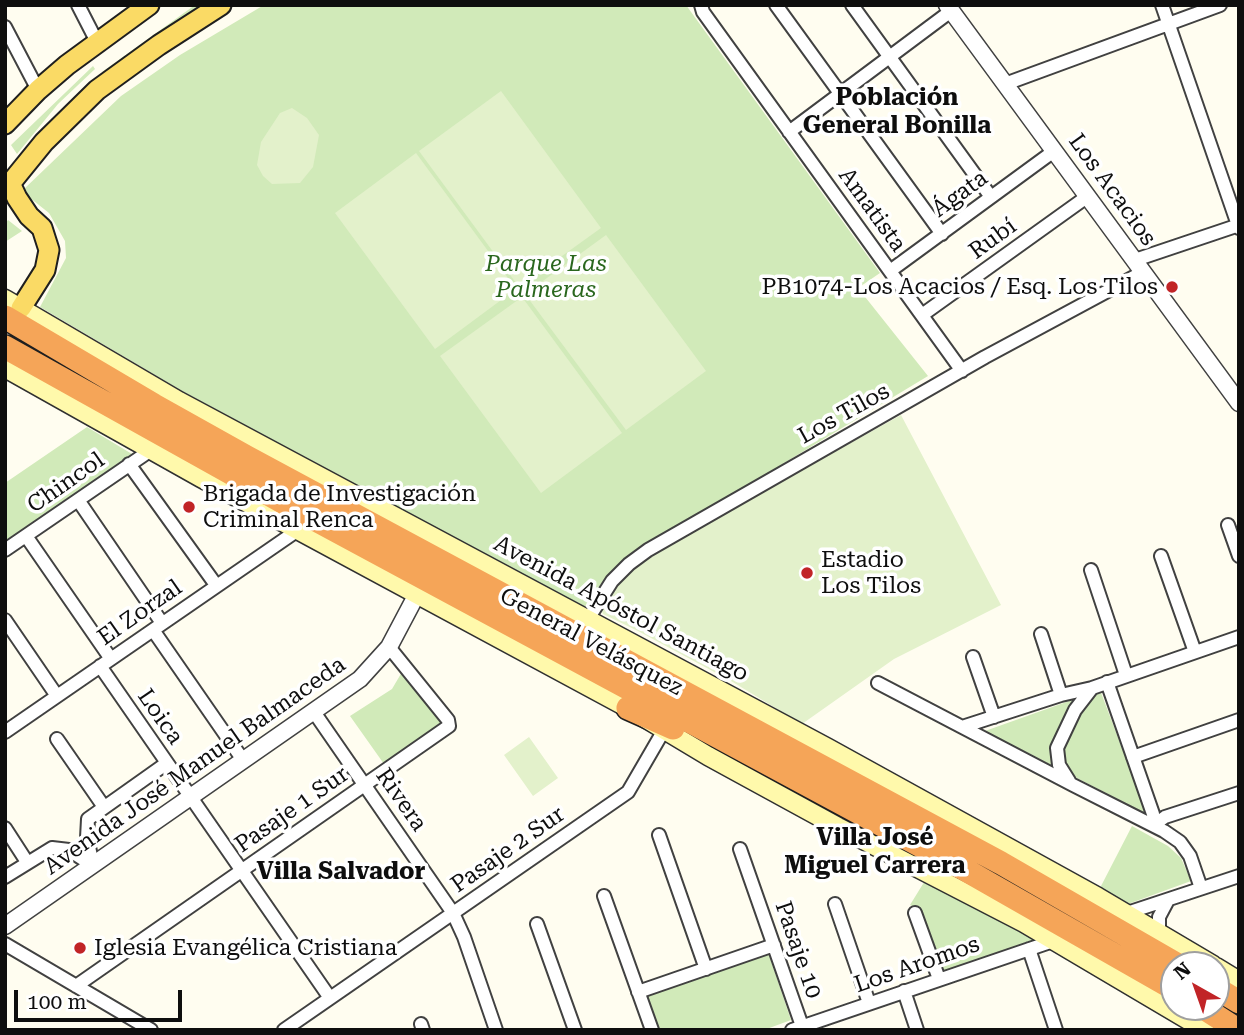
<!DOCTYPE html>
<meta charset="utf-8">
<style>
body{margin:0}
#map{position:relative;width:1244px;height:1035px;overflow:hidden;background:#fffdf0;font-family:"Roboto Serif",serif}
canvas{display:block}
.frame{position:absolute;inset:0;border:7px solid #0e0e0e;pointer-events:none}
.north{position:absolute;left:1160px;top:951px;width:70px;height:70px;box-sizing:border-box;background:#fff;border:2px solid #9f9f9f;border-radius:50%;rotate:320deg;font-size:19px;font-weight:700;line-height:28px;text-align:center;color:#0e0e0e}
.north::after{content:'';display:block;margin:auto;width:24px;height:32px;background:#c12427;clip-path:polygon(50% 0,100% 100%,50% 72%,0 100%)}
.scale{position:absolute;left:14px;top:990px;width:168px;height:32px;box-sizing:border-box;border:4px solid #0e0e0e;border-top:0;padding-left:9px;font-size:21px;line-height:24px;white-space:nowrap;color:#0e0e0e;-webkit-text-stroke:5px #fff;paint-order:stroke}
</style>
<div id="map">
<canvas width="1244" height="1035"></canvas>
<div class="frame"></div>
<div class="north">N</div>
<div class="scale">100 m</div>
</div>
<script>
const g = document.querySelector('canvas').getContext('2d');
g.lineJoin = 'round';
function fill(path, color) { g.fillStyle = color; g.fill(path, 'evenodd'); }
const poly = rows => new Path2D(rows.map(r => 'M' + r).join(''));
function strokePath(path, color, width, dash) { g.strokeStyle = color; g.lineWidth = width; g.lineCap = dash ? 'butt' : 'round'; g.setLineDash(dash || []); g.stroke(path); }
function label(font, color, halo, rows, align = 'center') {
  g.font = font + ' "Roboto Serif",serif'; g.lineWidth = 7; g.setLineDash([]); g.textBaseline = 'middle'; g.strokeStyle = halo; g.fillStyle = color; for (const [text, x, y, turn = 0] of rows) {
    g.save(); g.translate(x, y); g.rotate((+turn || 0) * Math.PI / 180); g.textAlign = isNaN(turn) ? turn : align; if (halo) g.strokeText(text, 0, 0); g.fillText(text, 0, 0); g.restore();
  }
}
fill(poly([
 [195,5,204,5,103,75,102,72],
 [264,5,686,5,880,273,858,288,928,376,622,561,606,577,582,611,478,551,182,391,40,307,66,258,65,241,49,213,25,194,24,189,121,96,180,55],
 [93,66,95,69,58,104,17,154,11,145],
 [8,220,22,231,5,242,5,224],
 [87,427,132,454,5,541,5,483],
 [402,672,441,723,384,764,350,716,392,689],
 [1100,690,1147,814,985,731],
 [1132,826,1168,846,1181,858,1191,881,1128,904,1100,888],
 [926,879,1036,940,942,972,920,910,910,905],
 [768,952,791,1020,764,1030,659,1030,647,995]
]), '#d1eab9');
fill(poly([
 [501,91,601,228,519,287,419,151],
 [292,108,307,118,319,135,313,167,300,183,272,184,263,176,257,165,261,142,280,113],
 [416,153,516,289,435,349,335,213],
 [606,235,706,371,626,430,525,294],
 [522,297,622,433,541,493,440,356],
 [901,415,1001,605,894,659,802,724,731,681,638,631,603,614,601,609,616,585,643,561,668,544],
 [529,737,558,778,533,796,504,755]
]), '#e3f1cb');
const minor = poly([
 [78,5,97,42],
 [701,5,703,12,962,371],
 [776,5,942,234],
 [852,5,991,197],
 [1162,5,1239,228],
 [5,27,38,90],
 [1005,84,1220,5],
 [789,132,951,11],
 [1135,260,1239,225],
 [890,271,1054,151],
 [922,315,1088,196],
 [129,464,216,585],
 [78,500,162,623],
 [1228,525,1239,556],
 [26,536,111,659],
 [5,550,151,450],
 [1161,556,1195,652],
 [1091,570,1126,675],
 [588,619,612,581,629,564,648,550,985,357,1143,272],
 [5,620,57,696],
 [153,630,243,760],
 [1041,634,1061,695],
 [973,657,994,717],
 [100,666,330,998],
 [1107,682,1153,814,1154,825],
 [878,683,1073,785,1164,831,1180,842,1190,856,1201,888],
 [314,712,453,913,464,937,496,1030],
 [962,727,1061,695,1092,688],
 [5,732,298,530],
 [57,739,104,807],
 [1133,757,1239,720],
 [1069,781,1059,765,1057,748,1075,710,1092,688,1239,637],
 [1154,825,1165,817,1239,793],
 [5,828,27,862],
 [659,835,706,969],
 [740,849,802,1026],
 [93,865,87,838,88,819,167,763],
 [5,877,52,848,69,850,92,865],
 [604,896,652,1030],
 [835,904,869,1003],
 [915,913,939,979],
 [1127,913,1239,876],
 [537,924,575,1030],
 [1159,932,1159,917,1168,900],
 [5,944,151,1030],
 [1029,949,1056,1030],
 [76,986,449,726,448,720,389,647],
 [904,991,917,1030],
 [638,992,774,945],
 [421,1024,423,1030],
 [284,1030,628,792,664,730],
 [792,1030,1056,940]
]);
const tertiary = poly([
 [947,5,1239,403],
 [5,926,360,679,389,647,417,594]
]);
const secondary = poly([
 [5,299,179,401,828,748,1098,897,1213,965],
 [5,368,201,478,628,708,708,756,838,827,1024,923,1205,1030],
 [1216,967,1239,981]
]);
const primary = poly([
 [5,124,38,90,67,65,149,5],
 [10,183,17,198,29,216,42,228,49,250,45,270,21,308],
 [5,190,44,142,97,90,159,45,221,5]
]);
const motorway = poly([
 [5,317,154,405,247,457,1001,863,1178,965],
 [5,347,286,504,962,868,1174,989],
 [628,708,673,728],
 [1216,988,1239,1002],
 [1202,1007,1238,1030]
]);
strokePath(minor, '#414141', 16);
strokePath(tertiary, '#414141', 19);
strokePath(secondary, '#303030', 21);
strokePath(primary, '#1f1f1f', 23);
strokePath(motorway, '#1f1f1f', 26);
strokePath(minor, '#fff', 12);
strokePath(tertiary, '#fff', 16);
strokePath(secondary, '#fff9ab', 18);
strokePath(primary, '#fada65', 19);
strokePath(motorway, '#f5a558', 23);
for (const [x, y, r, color] of [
 [1172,287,7,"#c12427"],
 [189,507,7,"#c12427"],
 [807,573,7,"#c12427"],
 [80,948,7,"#c12427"]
]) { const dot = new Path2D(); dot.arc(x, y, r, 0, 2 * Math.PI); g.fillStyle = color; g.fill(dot); strokePath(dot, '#fff', 2.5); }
label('23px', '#0e0e0e', '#fff', [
 ["Los Acacios",1112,190,54],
 ["Ágata",960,194,-36],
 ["Amatista",872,210,54],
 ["Rubí",993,239,-36],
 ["Los Tilos",844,414,-29],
 ["Chincol",66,483,-35],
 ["Avenida Apóstol Santiago",621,609,28],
 ["El Zorzal",140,613,-35],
 ["General Velásquez",591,642,28],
 ["Loica",160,717,55],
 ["Avenida José Manuel Balmaceda",195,766,-35],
 ["Rivera",401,800,55],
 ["Pasaje 1 Sur",292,810,-35],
 ["Pasaje 2 Sur",508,850,-35],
 ["Pasaje 10",798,950,71],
 ["Los Aromos",917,965,-19]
]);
label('italic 23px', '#2a671e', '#fff', [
 ["Parque Las",546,264],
 ["Palmeras",546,290]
]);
label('23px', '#0e0e0e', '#fff', [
 ["PB1074-Los Acacios / Esq. Los Tilos",1158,287,"right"],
 ["Brigada de Investigación",203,494],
 ["Criminal Renca",203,520],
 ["Estadio",821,560],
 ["Los Tilos",821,586],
 ["Iglesia Evangélica Cristiana",94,948]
], 'left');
label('bold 24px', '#0e0e0e', '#fff', [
 ["Población",897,98],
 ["General Bonilla",897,126],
 ["Villa José",875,838],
 ["Miguel Carrera",875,866],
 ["Villa Salvador",341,872]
]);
</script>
